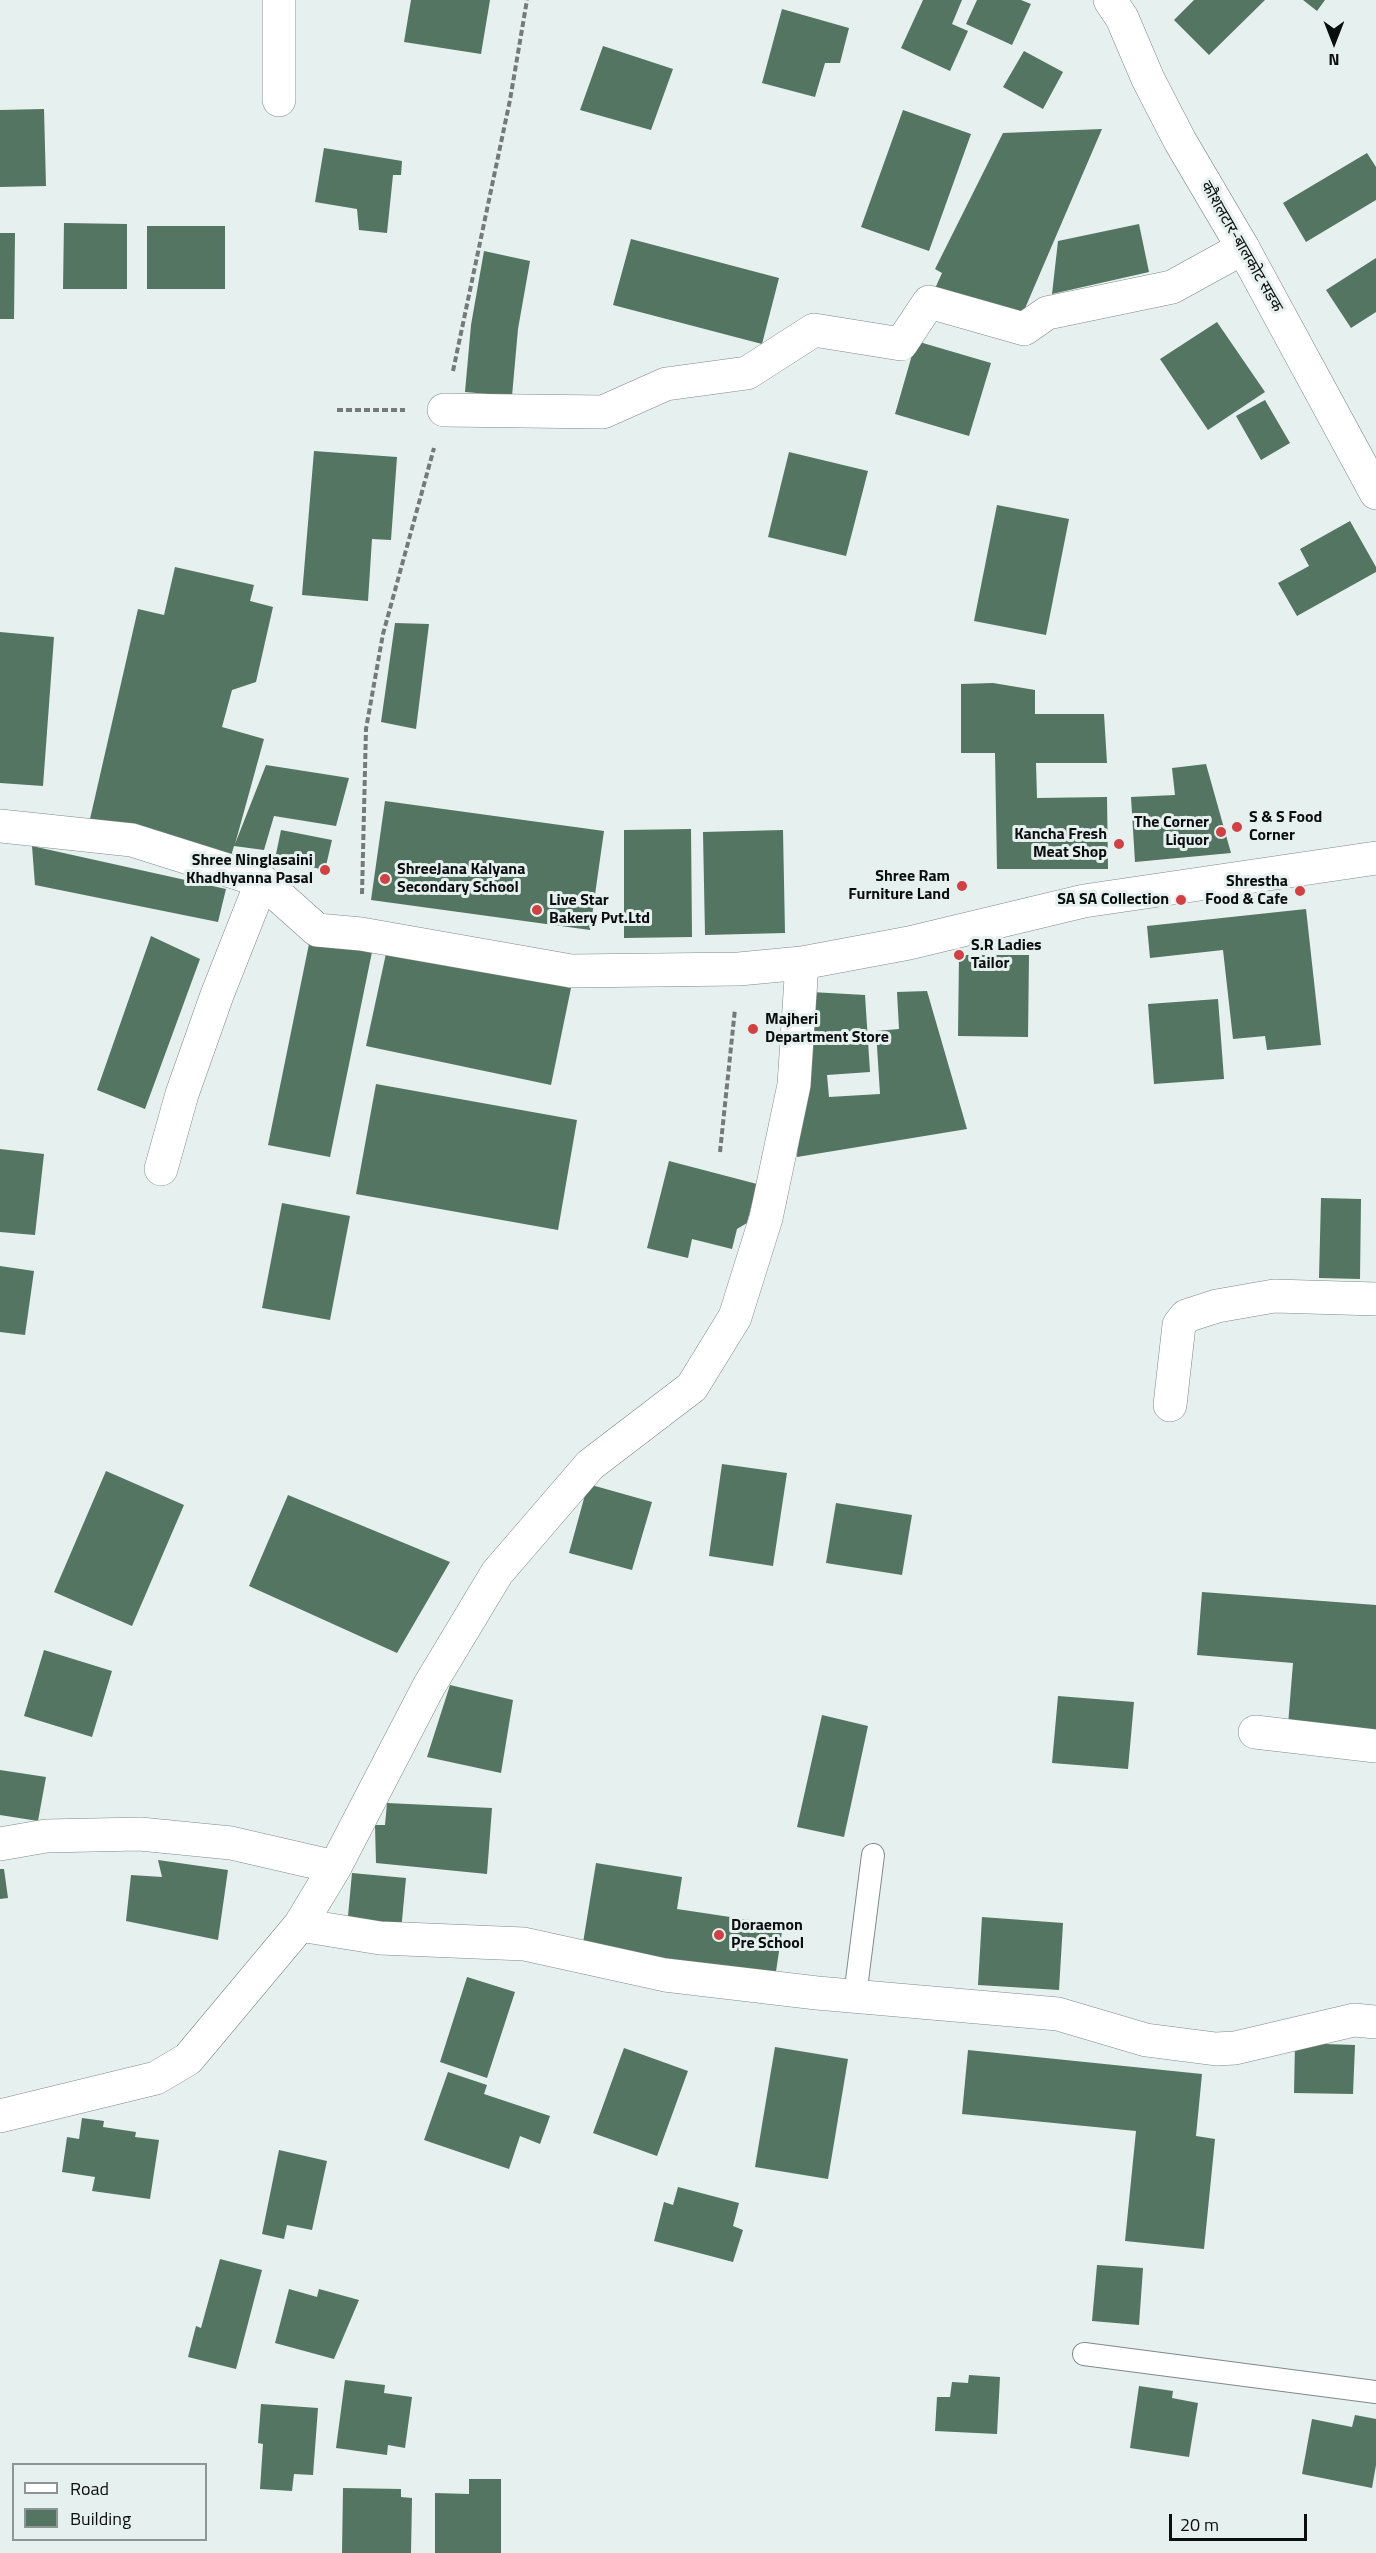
<!DOCTYPE html>
<meta charset="utf-8">
<style>
body{margin:0}
#map{position:relative;width:1376px;height:2553px;overflow:hidden;background:#e6f0ef;font-family:"Titillium Web",sans-serif}
canvas{display:block}
.legend{position:absolute;left:12px;top:2463px;width:195px;height:78px;box-sizing:border-box;background:#e6f0ef;border:2px solid #8e9695;margin:0;padding:8px 10px;list-style:none;font-size:18px;color:#0b0e0e}
.legend li{display:flex;align-items:center;gap:12px;height:30px}
.legend b{width:30px;border:2px solid #8e9695}
.north{position:absolute;left:1304px;top:12px;width:60px;height:60px;-webkit-text-stroke:4px #e6f0ef;paint-order:stroke;rotate:180deg;font-size:16px;font-weight:700;line-height:24px;text-align:center;color:#0b0e0e}
.north::after{content:'';display:block;margin:auto;width:21px;height:27px;background:#0b0e0e;clip-path:polygon(50% 0,100% 100%,50% 72%,0 100%)}
.scale{position:absolute;left:1169px;top:2514px;width:138px;height:27px;box-sizing:border-box;border:3px solid #0b0e0e;border-top:0;padding-left:8px;font-size:18px;line-height:21px;white-space:nowrap;color:#0b0e0e;-webkit-text-stroke:4px #e6f0ef;paint-order:stroke}
</style>
<div id="map">
<canvas width="1376" height="2553"></canvas>
<ul class="legend">
<li><b style="height:8px;background:#fff"></b>Road</li>
<li><b style="height:16px;background:#537562"></b>Building</li>
</ul>
<div class="north">N</div>
<div class="scale">20 m</div>
</div>
<script>
const g = document.querySelector('canvas').getContext('2d');
g.lineJoin = 'round';
function fill(path, color) { g.fillStyle = color; g.fill(path, 'evenodd'); }
const poly = rows => new Path2D(rows.map(r => 'M' + r).join(''));
function strokePath(path, color, width, dash) { g.strokeStyle = color; g.lineWidth = width; g.lineCap = dash ? 'butt' : 'round'; g.setLineDash(dash || []); g.stroke(path); }
function label(font, color, halo, rows, align = 'center') {
  g.font = font + ' "Titillium Web","Noto Sans Devanagari",sans-serif'; g.lineWidth = 6; g.setLineDash([]); g.textBaseline = 'middle'; g.strokeStyle = halo; g.fillStyle = color; for (const [text, x, y, turn = 0] of rows) {
    g.save(); g.translate(x, y); g.rotate((+turn || 0) * Math.PI / 180); g.textAlign = isNaN(turn) ? turn : align; if (halo) g.strokeText(text, 0, 0); g.fillText(text, 0, 0); g.restore();
  }
}
fill(poly([
 [411,0,490,0,481,54,404,42],
 [923,0,962,0,952,24,968,31,950,71,901,48],
 [977,0,1021,0,1031,4,1012,45,966,24],
 [1194,0,1265,0,1209,55,1174,20],
 [1303,0,1325,0,1317,11],
 [782,9,849,28,840,63,825,63,815,97,762,83],
 [603,46,673,69,651,130,580,110],
 [1024,51,1063,72,1043,109,1003,87],
 [44,109,46,186,0,187,0,110],
 [903,110,971,134,929,251,861,227],
 [1102,129,1020,320,933,293,942,273,935,269,1003,133],
 [324,148,402,161,401,175,393,175,387,233,359,230,357,209,315,202],
 [1367,153,1376,167,1376,200,1306,242,1283,203],
 [64,223,127,224,127,289,63,289],
 [1139,224,1149,272,1052,294,1058,241],
 [147,226,225,226,225,289,147,289],
 [0,233,15,233,14,319,0,319],
 [631,239,779,278,762,344,613,305],
 [484,251,530,261,518,329,512,396,465,392,471,325],
 [1376,258,1376,312,1351,328,1326,290],
 [1217,322,1265,392,1208,430,1160,359],
 [916,341,991,363,969,436,895,414],
 [1265,400,1290,443,1261,460,1236,416],
 [314,451,397,457,391,540,372,539,368,601,302,595],
 [789,452,868,471,846,556,768,537],
 [997,505,1069,519,1046,635,974,621],
 [1350,521,1376,567,1376,572,1297,616,1278,583,1309,566,1300,549],
 [175,567,254,585,250,601,273,607,256,682,232,690,222,727,264,739,235,844,266,765,349,778,336,826,274,816,264,850,234,846,231,856,160,836,162,832,90,819,138,609,164,615],
 [395,623,429,624,416,729,381,722],
 [0,632,54,637,43,786,0,783],
 [993,683,1035,690,1035,714,1104,714,1107,763,1036,763,1037,798,1107,797,1108,869,997,869,995,753,961,753,961,684],
 [1206,764,1231,853,1135,862,1131,797,1175,795,1172,768],
 [385,801,604,831,590,930,371,900],
 [691,829,692,937,624,938,624,830],
 [281,830,332,840,325,870,275,859],
 [783,830,785,933,705,935,703,832],
 [32,846,226,889,218,922,35,885],
 [1306,909,1321,1045,1267,1050,1265,1036,1233,1039,1223,950,1150,958,1147,926],
 [151,936,200,959,145,1109,97,1090],
 [310,939,372,952,330,1157,268,1145],
 [387,949,571,988,551,1085,366,1046],
 [959,955,1029,955,1028,1037,958,1036],
 [927,991,967,1129,797,1157,800,1090,811,992,865,995,870,1072,827,1075,829,1097,880,1094,876,1031,899,1029,897,992],
 [1218,999,1224,1079,1154,1084,1148,1004],
 [376,1084,577,1120,558,1230,356,1194],
 [0,1149,44,1154,35,1235,0,1232],
 [669,1161,757,1184,747,1223,737,1229,732,1249,692,1239,688,1258,647,1248],
 [1321,1198,1361,1199,1360,1279,1319,1278],
 [282,1203,350,1216,330,1320,262,1308],
 [0,1266,34,1271,25,1335,0,1332],
 [722,1464,787,1473,773,1566,709,1556],
 [106,1471,184,1505,132,1626,54,1592],
 [588,1484,652,1502,632,1570,569,1553],
 [288,1495,450,1562,397,1653,249,1586],
 [836,1503,912,1515,902,1575,826,1563],
 [1202,1592,1376,1605,1376,1732,1288,1725,1293,1663,1197,1655],
 [44,1650,112,1671,92,1737,24,1716],
 [450,1685,513,1700,501,1773,427,1757],
 [1058,1696,1134,1702,1128,1769,1052,1763],
 [822,1715,868,1726,844,1837,797,1827],
 [0,1770,46,1777,38,1821,0,1815],
 [387,1803,492,1808,487,1874,376,1863,375,1825,385,1825],
 [158,1860,228,1870,218,1940,126,1921,131,1875,162,1877],
 [596,1863,682,1877,677,1909,783,1925,775,1978,582,1949],
 [0,1869,4,1869,8,1898,0,1899],
 [352,1873,406,1878,401,1931,347,1927],
 [982,1917,1063,1923,1059,1990,978,1985],
 [467,1977,515,1992,487,2078,440,2062],
 [1295,2043,1355,2045,1353,2094,1294,2093],
 [775,2047,848,2059,828,2179,755,2167],
 [624,2048,688,2071,657,2156,593,2133],
 [968,2050,1202,2074,1196,2136,1215,2139,1204,2249,1125,2241,1136,2131,962,2114],
 [448,2072,487,2085,484,2094,550,2116,540,2144,520,2136,509,2169,424,2140],
 [82,2118,104,2121,103,2127,136,2132,135,2137,159,2140,150,2199,92,2191,95,2177,62,2172,67,2137,79,2139],
 [279,2150,327,2161,312,2230,287,2225,284,2239,262,2234],
 [678,2187,739,2203,733,2226,743,2230,733,2262,654,2241,664,2202,673,2205],
 [220,2259,262,2270,236,2369,188,2357,196,2326,201,2328],
 [1097,2265,1143,2268,1139,2325,1092,2321],
 [289,2289,317,2297,319,2289,359,2300,334,2359,275,2343],
 [969,2375,1000,2377,997,2434,935,2431,937,2397,950,2397,952,2382,968,2383],
 [345,2380,385,2385,384,2393,412,2397,405,2448,388,2445,387,2455,336,2448],
 [1139,2386,1173,2391,1172,2398,1198,2403,1189,2457,1130,2448],
 [261,2404,318,2408,313,2475,294,2474,292,2491,260,2489,263,2444,258,2443],
 [1355,2415,1376,2419,1376,2465,1372,2488,1302,2474,1312,2419,1352,2427],
 [469,2479,501,2479,501,2553,435,2553,435,2493,469,2494],
 [343,2488,401,2489,401,2497,412,2498,411,2553,342,2553]
]), '#537562');
const service = poly([
 [855,1996,873,1855],
 [1084,2354,1376,2392]
]);
const minor = poly([
 [279,100,279,0],
 [444,410,603,412,666,384,747,373,814,330,901,344,929,302,1024,329,1047,313,1172,287,1243,248],
 [0,826,132,840,262,881,317,930,361,934,571,971,739,969,802,963,909,943,1084,901,1376,858],
 [161,1169,182,1094,217,995,262,881],
 [1170,1405,1179,1325,1186,1316,1217,1306,1274,1296,1376,1299],
 [1255,1732,1376,1746],
 [0,1844,46,1836,140,1834,231,1843,335,1867],
 [300,1925,380,1938,524,1944,665,1975,817,1993,1058,2014,1146,2040,1216,2049,1235,2048,1354,2020,1376,2022],
 [0,2116,156,2078,188,2059,300,1925,335,1867,429,1686,497,1573,590,1465,692,1387,735,1317,766,1218,794,1085,802,963]
]);
const secondary = poly([
 [1110,0,1122,18,1148,79,1180,141,1243,248,1376,493]
]);
strokePath(service, '#808988', 24);
strokePath(minor, '#808988', 34);
strokePath(secondary, '#808988', 34);
strokePath(poly([
 [453,371,510,100,527,0],
 [337,410,405,410],
 [362,894,366,729,383,634,434,448],
 [720,1152,735,1009]
]), '#747a7a', 4, [6, 3]);
strokePath(service, '#fff', 22);
strokePath(minor, '#fff', 33);
strokePath(secondary, '#fff', 33);
for (const [x, y, r, color] of [
 [1237,827,6,"#d04144"],
 [1221,832,6,"#d04144"],
 [1119,844,6,"#d04144"],
 [325,870,6,"#d04144"],
 [385,879,6,"#d04144"],
 [962,886,6,"#d04144"],
 [1300,891,6,"#d04144"],
 [1181,900,6,"#d04144"],
 [537,910,6,"#d04144"],
 [959,955,6,"#d04144"],
 [753,1029,6,"#d04144"],
 [719,1935,6,"#d04144"]
]) { const dot = new Path2D(); dot.arc(x, y, r, 0, 2 * Math.PI); g.fillStyle = color; g.fill(dot); strokePath(dot, '#e6f0ef', 2); }
label('16px', '#0b0e0e', '#e6f0ef', [
 ["कौशलटार-बालकोट सडक",1241,247,60]
]);
label('bold 16px', '#0b0e0e', '#e6f0ef', [
 ["S & S Food",1249,818],
 ["Corner",1249,836],
 ["The Corner",1209,823,"right"],
 ["Liquor",1209,841,"right"],
 ["Kancha Fresh",1107,835,"right"],
 ["Meat Shop",1107,853,"right"],
 ["Shree Ninglasaini",313,861,"right"],
 ["Khadhyanna Pasal",313,879,"right"],
 ["ShreeJana Kalyana",397,870],
 ["Secondary School",397,888],
 ["Shree Ram",950,877,"right"],
 ["Furniture Land",950,895,"right"],
 ["Shrestha",1288,882,"right"],
 ["Food & Cafe",1288,900,"right"],
 ["SA SA Collection",1169,900,"right"],
 ["Live Star",549,901],
 ["Bakery Pvt.Ltd",549,919],
 ["S.R Ladies",971,946],
 ["Tailor",971,964],
 ["Majheri",765,1020],
 ["Department Store",765,1038],
 ["Doraemon",731,1926],
 ["Pre School",731,1944]
], 'left');
</script>
